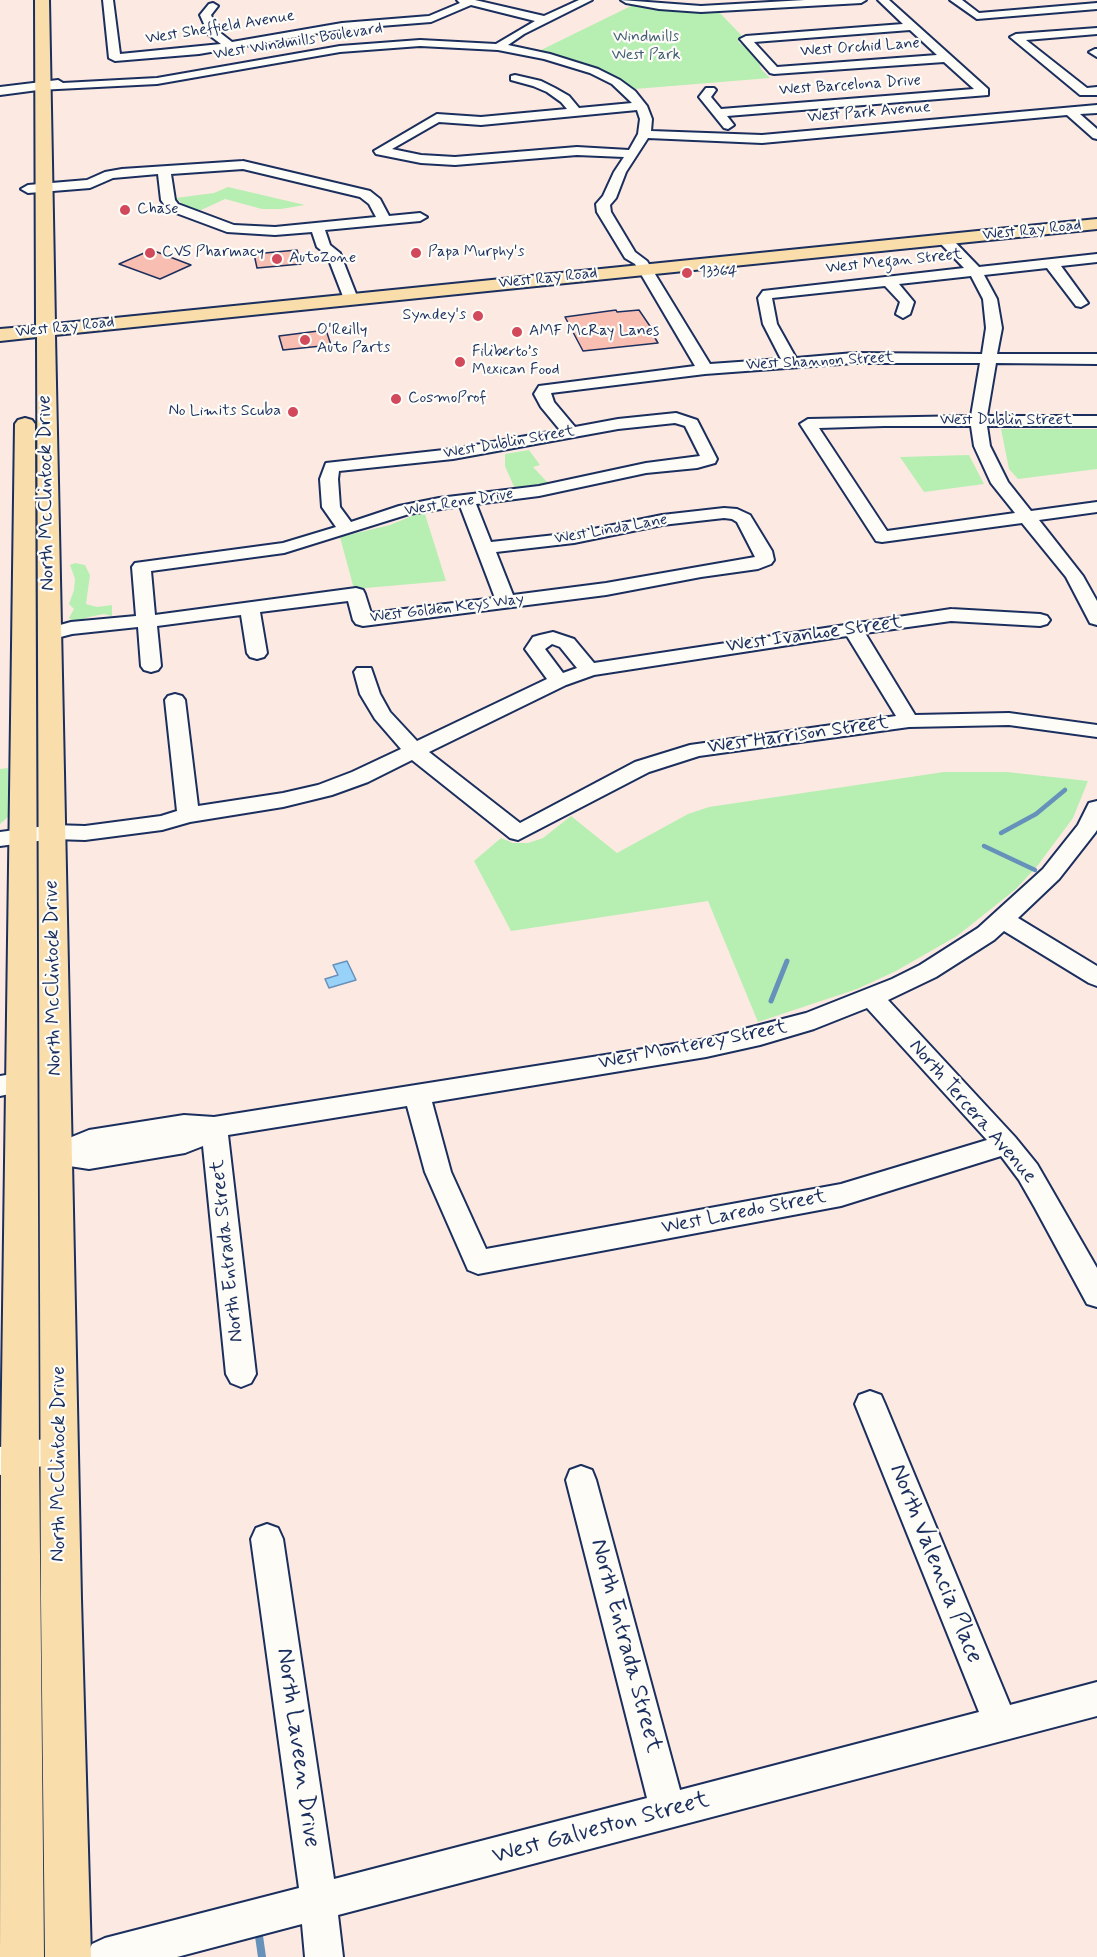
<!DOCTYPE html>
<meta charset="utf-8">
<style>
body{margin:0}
canvas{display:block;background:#fce9e2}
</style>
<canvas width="1097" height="1957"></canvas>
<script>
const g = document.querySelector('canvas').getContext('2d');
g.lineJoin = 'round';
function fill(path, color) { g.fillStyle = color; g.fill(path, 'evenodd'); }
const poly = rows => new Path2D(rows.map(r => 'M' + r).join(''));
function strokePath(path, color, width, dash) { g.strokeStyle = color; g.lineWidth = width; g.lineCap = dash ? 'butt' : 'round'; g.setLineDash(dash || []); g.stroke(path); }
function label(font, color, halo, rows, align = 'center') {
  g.font = font + ' Mynerve,sans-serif'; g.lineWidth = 4.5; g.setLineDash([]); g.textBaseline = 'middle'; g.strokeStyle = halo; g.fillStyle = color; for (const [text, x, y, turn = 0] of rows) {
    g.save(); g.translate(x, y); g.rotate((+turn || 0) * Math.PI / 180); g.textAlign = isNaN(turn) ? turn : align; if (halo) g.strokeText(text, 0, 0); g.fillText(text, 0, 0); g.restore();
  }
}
fill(poly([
 [635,4,674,11,719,12,743,37,738,42,749,49,759,61,761,69,770,78,635,89,618,77,585,63,539,51],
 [228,187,305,205,281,209,262,209,225,199,199,211,186,207,176,198,214,193],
 [1001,429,1097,429,1097,469,1018,479,1009,469],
 [529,450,540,465,533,467,548,483,515,489,505,466,505,454],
 [969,455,984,484,924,492,900,457],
 [424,511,446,581,354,589,340,537,390,525],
 [75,563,85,565,90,575,86,604,97,607,112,605,112,616,104,614,89,617,74,622,69,618,74,609,69,604,74,590,75,579,70,565],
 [8,768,9,816,0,824,0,769],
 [944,772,1007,772,1088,781,1073,818,1038,865,1016,889,957,936,896,971,857,989,758,1022,708,901,511,931,474,861,501,838,513,843,528,843,543,838,571,816,617,853,688,814,709,807]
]), '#b7efb2');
const water = poly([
 [347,961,356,980,329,988,325,979,338,975,333,965,347,961]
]);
fill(water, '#98d2f8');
strokePath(water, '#6691ba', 1.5);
strokePath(poly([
 [1001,833,1036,814,1065,790],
 [984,846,1035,870]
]), '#6691ba', 4.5);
strokePath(poly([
 [771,1001,787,961]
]), '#6691ba', 5);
strokePath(poly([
 [258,1929,262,1957]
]), '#6691ba', 8);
const building = poly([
 [151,250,157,252,191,265,160,279,119,264,151,250],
 [297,250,301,264,257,268,254,254,297,250],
 [616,310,617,312,639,310,654,332,652,333,658,343,583,351,565,317,616,310],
 [326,330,331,345,283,350,279,336,326,330]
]);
fill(building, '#f9beb2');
strokePath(building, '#1b2f5e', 1.5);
const minor = poly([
 [103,0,113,0,120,54,221,44,209,35,200,15,209,4,213,3,218,6,211,15,218,31,232,42,342,23,429,16,460,3,457,0,475,0,544,16,579,0,592,0,524,34,508,45,550,54,598,69,620,80,635,91,647,106,652,119,651,131,762,135,1097,105,1097,113,1080,114,1097,129,1097,139,1093,138,1067,115,762,143,648,138,626,172,616,198,610,205,611,212,635,252,647,261,710,364,781,359,763,324,758,298,763,291,964,268,940,243,938,240,940,237,950,237,979,267,1097,254,1097,262,1061,266,1088,303,1081,307,1076,306,1047,268,984,275,997,299,1002,328,997,354,1097,354,1097,364,996,363,987,416,1097,416,1097,426,987,426,990,446,1008,482,1031,511,1097,502,1097,512,1039,520,1083,576,1097,601,1097,625,1090,623,1066,577,1022,523,882,542,876,541,800,424,808,419,971,416,980,363,854,363,705,374,551,393,554,402,575,427,618,419,676,413,697,420,717,459,715,463,697,468,646,473,539,496,476,504,491,542,574,533,662,515,724,508,737,509,750,515,772,551,774,560,771,564,758,569,701,577,606,595,363,626,356,624,353,620,348,601,260,612,267,653,264,657,257,659,250,657,247,653,241,615,157,626,161,666,158,670,151,672,144,670,141,666,138,627,72,634,49,640,42,638,39,634,42,630,71,622,136,616,132,567,135,563,283,543,336,527,322,507,320,479,326,463,453,449,560,430,541,407,534,394,539,386,695,366,635,264,625,258,597,212,596,204,603,196,614,172,624,157,577,155,455,165,421,163,376,154,374,151,437,114,481,117,567,109,561,102,547,92,533,86,511,80,511,76,515,75,541,81,555,88,569,96,579,108,632,103,612,84,590,73,544,59,498,50,420,46,340,52,157,84,38,90,0,95,0,87,58,80,63,83,157,78,340,46,420,40,496,44,535,21,471,5,431,22,342,29,239,47,242,50,236,53,228,49,199,54,115,61,109,58,103,0],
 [637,110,640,119,638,134,629,150,577,147,455,157,421,155,392,149,439,122,481,125,637,110],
 [971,276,983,299,986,328,982,354,854,353,796,358,777,324,772,298,885,286,900,302,896,314,903,318,910,314,914,302,899,284,971,276],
 [675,423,685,426,700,456,646,463,539,486,439,498,399,506,351,522,340,507,338,479,339,471,453,459,618,429,675,423],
 [884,426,971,426,974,446,991,483,1015,513,887,531,819,428,884,426],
 [460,506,495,598,371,613,365,594,363,590,356,588,155,615,151,571,284,553,409,514,460,506],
 [724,518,732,519,737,522,755,557,606,583,513,595,496,552,574,543,662,525,724,518],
 [621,0,701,6,805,0,866,0,861,3,701,12,659,9,626,3,621,0],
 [878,0,889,0,988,89,988,95,727,116,734,125,728,129,724,128,699,97,706,88,714,88,716,90,711,97,721,109,974,89,944,62,774,74,770,73,740,39,746,36,903,24,878,0],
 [910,30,937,55,777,67,754,42,910,30],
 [950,0,962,0,979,13,1097,3,1097,9,977,19,950,0],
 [1097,28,1097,34,1026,40,1087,88,1097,87,1097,95,1080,95,1010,37,1016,34,1097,28],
 [1095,49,1097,49,1097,57,1089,52,1095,49],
 [243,161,370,191,380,199,389,216,420,213,427,217,420,221,325,230,330,245,340,253,358,299,351,303,344,299,327,255,317,247,312,232,275,235,227,232,168,210,161,200,158,174,113,178,90,188,28,193,21,189,28,185,87,180,105,172,122,169,243,161],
 [243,169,360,197,369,204,376,217,275,227,234,225,178,204,175,200,171,174,243,169],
 [951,609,1040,614,1047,616,1050,620,1047,624,1040,626,951,621,865,633,915,715,1009,713,1097,725,1097,737,1009,725,909,727,699,756,649,772,518,840,510,838,412,760,368,782,332,795,283,807,190,822,162,830,85,840,53,839,0,846,0,832,53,825,85,826,161,816,177,811,165,700,168,696,175,694,182,696,185,700,198,806,283,793,318,785,352,772,401,749,375,719,360,694,354,672,357,668,371,668,380,694,390,712,417,741,547,679,525,649,533,637,540,635,553,632,574,639,594,663,951,609],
 [847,636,896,716,690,745,635,762,520,823,429,752,566,685,594,675,847,636],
 [552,644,560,647,577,668,563,673,545,649,552,644],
 [1097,801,1097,830,1095,833,1059,879,1018,918,1097,966,1097,986,1089,983,1004,931,994,940,936,977,888,1000,1015,1137,1037,1164,1097,1268,1097,1307,1087,1304,1035,1208,1019,1180,1001,1156,841,1206,478,1274,468,1270,425,1172,407,1106,228,1135,256,1374,251,1383,241,1387,231,1383,226,1374,203,1146,185,1153,89,1169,56,1164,47,1161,43,1154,47,1147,89,1130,184,1115,214,1117,706,1039,806,1013,892,979,920,965,978,928,1043,869,1078,825,1089,803,1097,801],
 [867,1008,987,1140,841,1184,486,1249,451,1172,432,1102,706,1057,760,1045,814,1029,867,1008],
 [24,1072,33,1075,37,1082,33,1089,0,1096,0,1076,24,1072],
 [870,1391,881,1395,885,1404,1010,1705,1097,1682,1097,1716,338,1915,343,1957,305,1957,302,1924,177,1957,86,1957,92,1944,105,1938,299,1888,251,1539,256,1528,267,1524,278,1528,283,1539,334,1879,647,1798,566,1480,570,1470,581,1466,592,1470,596,1480,680,1790,979,1712,855,1404,859,1395,870,1391],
 [60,1436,71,1440,75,1450,71,1460,0,1475,0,1447,60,1436]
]);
const major = poly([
 [35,0,49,0,55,324,1097,219,1097,229,55,335,81,1599,91,1957,45,1957,41,1599,37,337,0,341,0,329,36,326,35,0],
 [25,418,32,420,35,424,39,1457,44,1957,0,1957,1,1457,15,424,18,420,25,418]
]);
strokePath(minor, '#1b2f5e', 4);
strokePath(major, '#1b2f5e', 4);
fill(minor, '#fdfcf7');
fill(major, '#f9deab');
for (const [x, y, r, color] of [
 [125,210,6,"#d1495b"],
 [150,253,6,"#d1495b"],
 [416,253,6,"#d1495b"],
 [277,259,6,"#d1495b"],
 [687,273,6,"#d1495b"],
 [478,316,6,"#d1495b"],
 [517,332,6,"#d1495b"],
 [305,340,6,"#d1495b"],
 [460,362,6,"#d1495b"],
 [396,399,6,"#d1495b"],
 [293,412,6,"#d1495b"]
]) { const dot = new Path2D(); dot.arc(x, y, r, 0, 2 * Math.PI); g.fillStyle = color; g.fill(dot); strokePath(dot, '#fdfcf7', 2); }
label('16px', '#1b2f5e', '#fdfcf7', [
 ["West Sheffield Avenue",220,28,-9],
 ["West Windmills Boulevard",298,42,-9],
 ["West Orchid Lane",860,48,-4],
 ["West Barcelona Drive",850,86,-4],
 ["West Park Avenue",869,113,-5],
 ["West Ray Road",1032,231,-6],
 ["West Megan Street",894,262,-6],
 ["West Ray Road",548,279,-6],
 ["West Ray Road",65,328,-6],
 ["West Shannon Street",820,362,-3],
 ["West Dublin Street",1006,421],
 ["West Dublin Street",509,443,-10],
 ["West Rene Drive",459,503,-9],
 ["West Linda Lane",611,530,-10],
 ["West Golden Keys Way",447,609,-7]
]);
label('16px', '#425f73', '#fdfcf7', [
 ["Windmills",646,38],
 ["West Park",646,56]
]);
label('16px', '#1b2f5e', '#fdfcf7', [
 ["Chase",137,210],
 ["CVS Pharmacy",162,253],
 ["Papa Murphy's",428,253],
 ["AutoZone",289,259],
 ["13364",699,273],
 ["Syndey's",466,316,"right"],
 ["O'Reilly",317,331],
 ["Auto Parts",317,349],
 ["AMF McRay Lanes",529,332],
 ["Filiberto’s",472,353],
 ["Mexican Food",472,371],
 ["CosmoProf",408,399],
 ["No Limits Scuba",281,412,"right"]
], 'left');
label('20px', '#1b2f5e', '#fdfcf7', [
 ["North McClintock Drive",47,493,-91],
 ["West Ivanhoe Street",814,635,-8],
 ["West Harrison Street",798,736,-8],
 ["North McClintock Drive",54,978,-91],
 ["West Monterey Street",693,1046,-11],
 ["North Tercera Avenue",972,1112,49],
 ["West Laredo Street",744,1213,-11],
 ["North Entrada Street",228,1251,-96],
 ["North McClintock Drive",60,1464,-90]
]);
label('24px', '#1b2f5e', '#fdfcf7', [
 ["North Valencia Place",935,1564,68],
 ["North Entrada Street",625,1646,75],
 ["North Laveen Drive",297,1748,82],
 ["West Galveston Street",601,1829,-15]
]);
</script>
